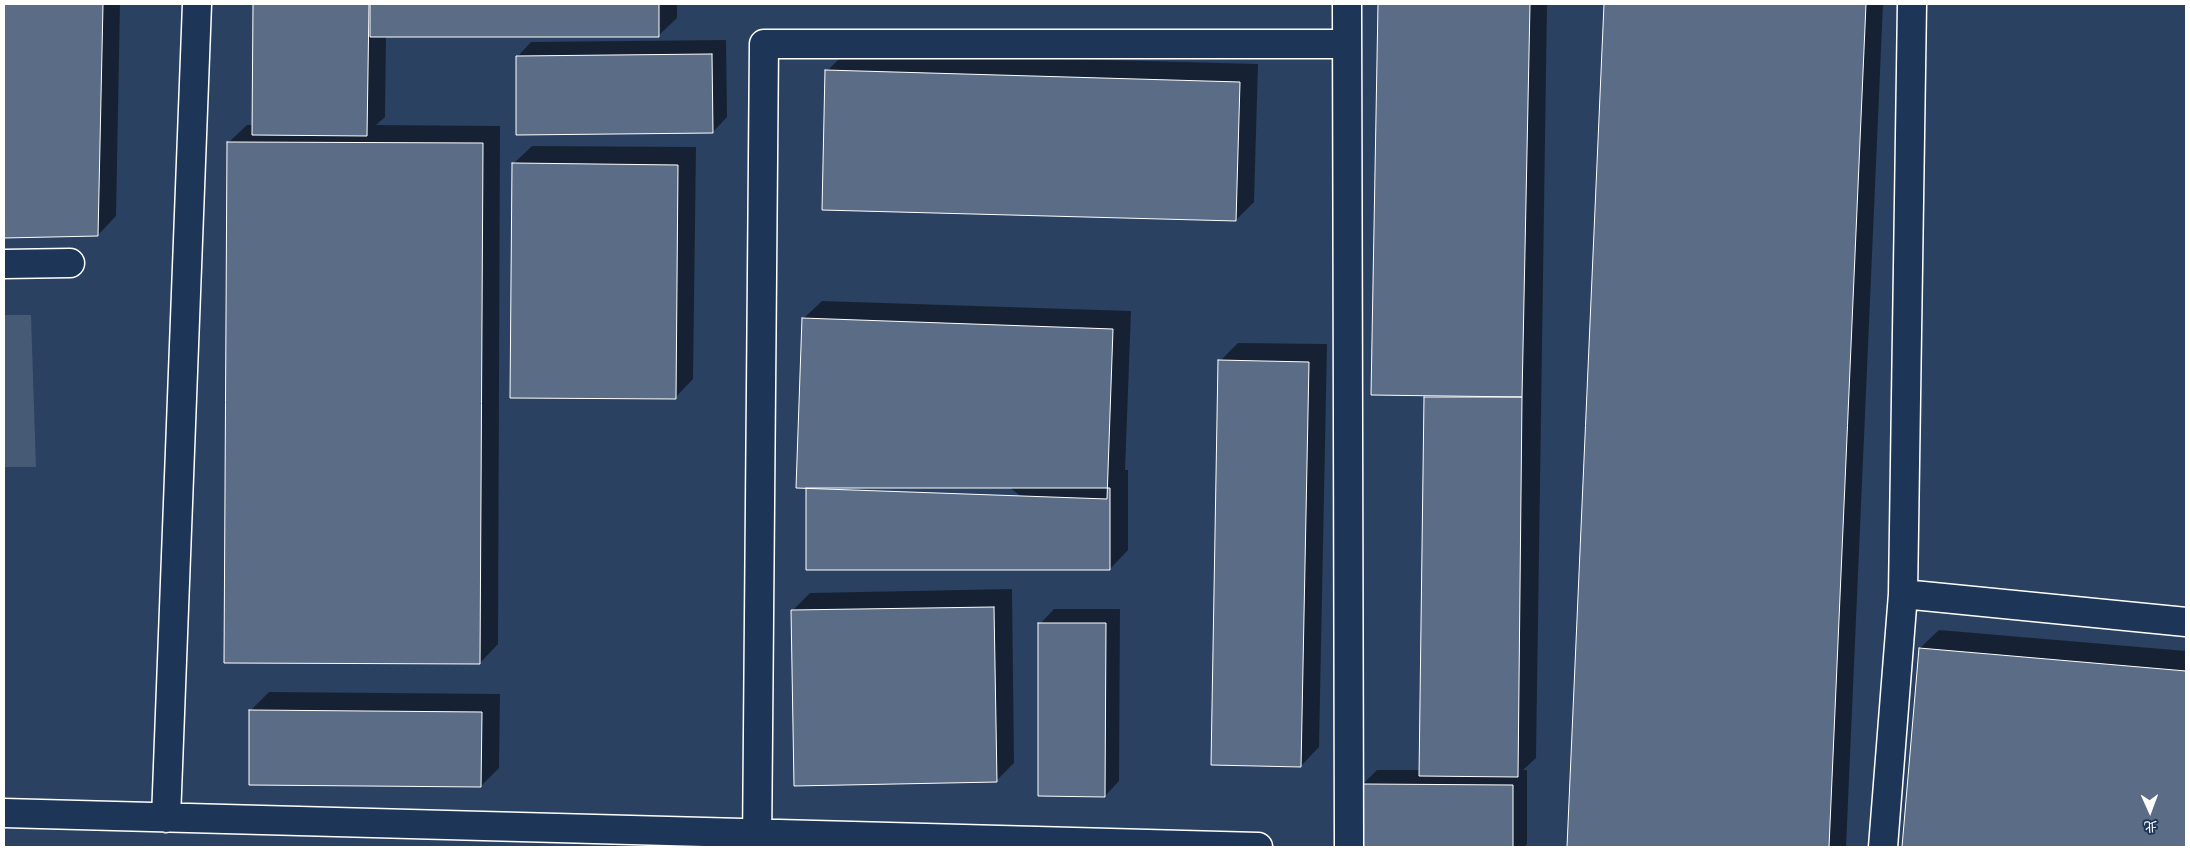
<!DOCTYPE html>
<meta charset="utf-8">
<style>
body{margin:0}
#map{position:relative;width:2190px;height:851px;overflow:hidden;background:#2a4161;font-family:Sriracha,"LXGW WenKai TC",sans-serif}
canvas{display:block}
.frame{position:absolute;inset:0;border:5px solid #fff;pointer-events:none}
.north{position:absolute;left:2125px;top:786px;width:50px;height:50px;-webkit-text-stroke:4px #1d3557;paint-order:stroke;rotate:178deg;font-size:14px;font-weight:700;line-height:20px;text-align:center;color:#fff}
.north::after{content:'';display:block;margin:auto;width:18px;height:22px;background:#fff;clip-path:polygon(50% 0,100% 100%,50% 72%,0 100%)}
</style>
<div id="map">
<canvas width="2190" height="851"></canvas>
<div class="frame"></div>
<div class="north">北</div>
</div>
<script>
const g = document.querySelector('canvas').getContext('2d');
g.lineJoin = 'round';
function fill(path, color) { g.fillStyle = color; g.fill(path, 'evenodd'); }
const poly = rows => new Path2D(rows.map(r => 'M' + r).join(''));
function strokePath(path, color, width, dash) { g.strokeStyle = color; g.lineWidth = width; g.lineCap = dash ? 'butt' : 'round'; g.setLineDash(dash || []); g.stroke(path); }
fill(poly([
 [4,315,31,315,36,467,4,467]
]), '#465975');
fill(poly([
 [4,4,120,4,116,216,98,235,4,237],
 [255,4,677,4,677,18,658,36,386,36,385,117,376,125,500,126,498,644,480,663,228,143,247,125,254,125],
 [1379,4,1547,4,1536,758,1523,770,1527,770,1527,844,1524,847,1362,847,1362,785,1377,770,1421,770,1425,395,1372,394],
 [1605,4,1883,4,1846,847,1568,847],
 [726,40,727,117,713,132,517,57,531,42],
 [845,53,1258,64,1254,202,1236,220,827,71],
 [532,146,696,147,693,379,675,398,513,164],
 [822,301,1131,311,1125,470,1128,470,1128,550,1110,569,803,319],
 [1238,343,1327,344,1319,747,1301,766,1220,361],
 [1012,589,1014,763,996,781,792,611,810,593],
 [1054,609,1120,609,1119,781,1105,796,1040,624],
 [1939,630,2186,651,2186,847,1903,847,1920,648],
 [269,692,500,694,499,768,481,786,251,710]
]), '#0007');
const building = poly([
 [4,4,103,4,98,236,4,238,4,4],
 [253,4,369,4,367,136,252,135,253,4],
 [370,4,659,4,659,37,370,37,370,4],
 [1378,4,1530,4,1522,397,1371,395,1378,4],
 [1604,4,1866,4,1829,847,1567,847,1604,4],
 [712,54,713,133,516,135,516,56,712,54],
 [825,70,1240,82,1236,221,822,210,825,70],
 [227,142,483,143,480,664,224,663,227,142],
 [512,163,678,165,676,399,510,398,512,163],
 [802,318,1113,329,1107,499,796,488,802,318],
 [1218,360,1309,362,1301,767,1211,765,1218,360],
 [1424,397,1522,397,1518,777,1419,776,1424,397],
 [806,488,1110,488,1110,570,806,570,806,488],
 [994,607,997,782,794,786,791,610,994,607],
 [1038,623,1106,623,1105,797,1038,796,1038,623],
 [1919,648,2186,671,2186,847,1902,847,1919,648],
 [249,710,482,712,481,787,249,785,249,710],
 [1361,784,1513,785,1513,847,1361,847,1361,784]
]);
fill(building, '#5b6c86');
strokePath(building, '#fff', 1);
const minor = poly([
 [1347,4,1349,847],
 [4,264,70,263],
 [1903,594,2186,622],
 [4,813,1258,847],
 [166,818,197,4],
 [757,847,764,44,1347,44],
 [1883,847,1903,594,1912,4]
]);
strokePath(minor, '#fff', 31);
strokePath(minor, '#1d3557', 28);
</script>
